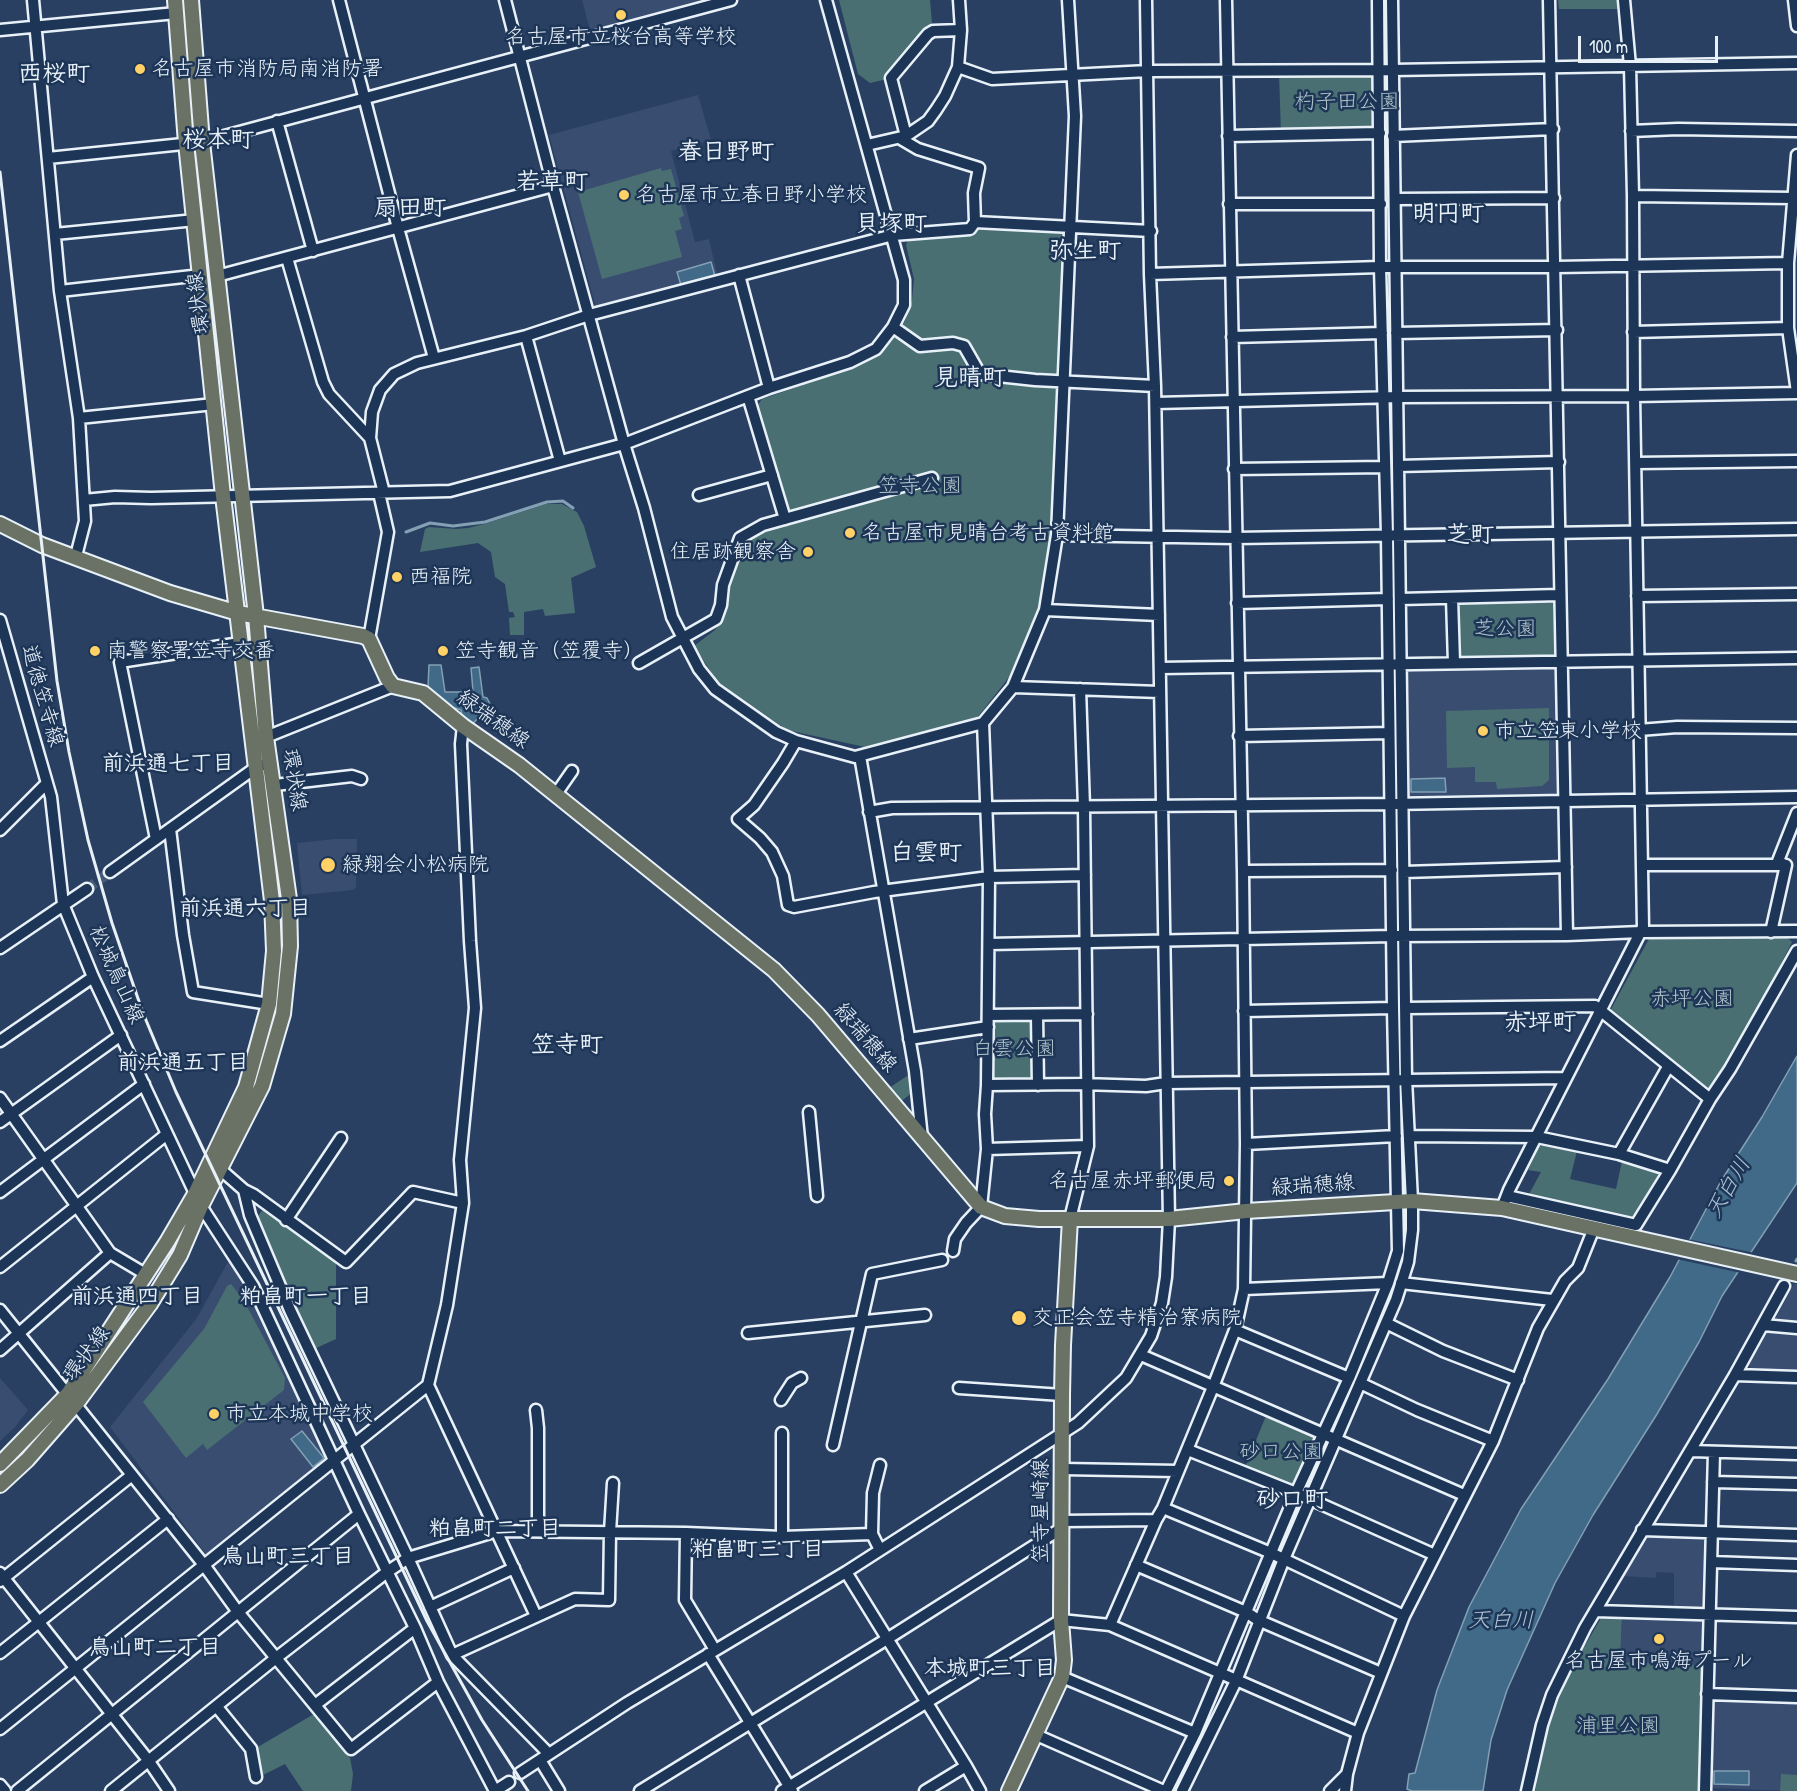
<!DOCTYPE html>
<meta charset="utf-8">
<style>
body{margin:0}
#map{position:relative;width:1797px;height:1791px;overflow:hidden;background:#2a4062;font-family:"Patrick Hand",sans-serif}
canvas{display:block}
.scale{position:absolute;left:1578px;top:36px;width:140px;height:27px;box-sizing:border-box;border:3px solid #e8f1f8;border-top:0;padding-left:8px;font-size:18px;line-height:21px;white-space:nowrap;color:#e8f1f8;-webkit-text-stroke:4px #1d3557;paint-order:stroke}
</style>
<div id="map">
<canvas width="1797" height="1791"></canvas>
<div class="scale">100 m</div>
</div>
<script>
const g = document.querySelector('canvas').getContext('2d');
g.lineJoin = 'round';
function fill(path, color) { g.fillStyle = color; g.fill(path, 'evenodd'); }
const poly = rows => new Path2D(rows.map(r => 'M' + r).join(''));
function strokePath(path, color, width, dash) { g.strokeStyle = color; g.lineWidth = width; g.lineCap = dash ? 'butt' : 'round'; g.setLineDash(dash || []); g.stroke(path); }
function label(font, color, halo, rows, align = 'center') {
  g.font = font + ' "Patrick Hand","Klee One",sans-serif'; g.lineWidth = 5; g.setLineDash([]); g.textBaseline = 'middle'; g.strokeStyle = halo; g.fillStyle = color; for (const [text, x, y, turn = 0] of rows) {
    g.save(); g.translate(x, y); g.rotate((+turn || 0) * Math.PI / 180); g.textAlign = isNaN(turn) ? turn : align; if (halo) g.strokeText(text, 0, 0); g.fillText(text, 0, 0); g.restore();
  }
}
fill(poly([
 [582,0,711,0,594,32,590,30],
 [698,95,711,140,671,151,695,242,709,239,718,278,596,308,549,135],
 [1555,668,1558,671,1560,790,1556,794,1410,796,1407,794,1406,671,1408,670],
 [336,839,357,839,356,887,353,890,302,895,297,843],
 [230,1258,252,1294,329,1457,327,1461,211,1554,205,1553,110,1427,197,1318],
 [1794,1284,1797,1284,1797,1325,1779,1325,1775,1319],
 [1773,1329,1797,1330,1797,1373,1751,1371,1749,1364,1768,1331],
 [0,1378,28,1410,15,1427,0,1441],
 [1655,1535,1704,1536,1708,1541,1706,1605,1702,1607,1674,1607,1674,1573,1656,1572,1656,1578,1624,1576,1648,1537],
 [1622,1614,1702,1617,1706,1621,1704,1665,1620,1662],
 [1715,1698,1797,1700,1797,1791,1709,1788,1711,1701]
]), '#394d70');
fill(poly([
 [839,0,930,0,932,23,928,31,889,76,883,80,870,83,858,74],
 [1558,0,1618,0,1618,9,1559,9],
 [1378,71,1380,131,1281,134,1279,72],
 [661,168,662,171,671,169,684,216,679,218,682,229,675,231,682,257,602,279,578,192],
 [981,227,1063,230,1067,232,1052,535,1045,579,1034,625,1010,676,976,719,865,747,787,730,717,681,694,646,715,630,722,620,736,554,760,531,789,521,758,405,762,399,859,366,880,353,891,341,905,321,912,300,914,279,906,245,909,238,974,235],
 [546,504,562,504,577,512,584,526,596,567,571,578,575,613,545,616,543,609,524,612,524,635,510,635,509,618,515,617,513,612,509,612,505,584,495,577,491,552,478,543,420,552,425,529,429,527,456,529,468,528,488,523],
 [1554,601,1556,655,1457,658,1455,604],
 [1549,708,1549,780,1542,786,1497,789,1496,782,1475,782,1475,767,1447,768,1446,711],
 [1786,936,1792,942,1758,1009,1713,1087,1706,1089,1611,1015,1610,1011,1650,937],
 [992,1017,1035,1017,1036,1081,993,1081],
 [910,1074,912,1093,900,1102,889,1088],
 [1543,1145,1577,1151,1570,1179,1616,1189,1622,1161,1656,1170,1658,1175,1633,1219,1528,1196,1541,1172,1528,1170,1539,1147],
 [264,1208,336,1261,336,1339,312,1350,260,1226,258,1216],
 [231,1284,243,1299,285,1378,284,1390,207,1450,203,1444,186,1458,143,1402,204,1329,227,1286],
 [1266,1416,1317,1437,1294,1488,1245,1467],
 [1622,1614,1620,1662,1704,1665,1701,1791,1535,1791,1549,1726,1559,1698,1573,1667,1602,1616],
 [314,1714,350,1758,353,1774,351,1791,303,1791,285,1764,263,1775,251,1751],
 [1781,1774,1797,1775,1797,1791,1780,1791]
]), '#496f72');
const water = poly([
 [711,262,715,276,681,285,677,272,711,262],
 [429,665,441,665,445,692,458,692,473,691,471,668,479,667,483,697,487,698,490,704,471,726,462,718,461,710,455,708,451,709,428,687,429,665],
 [1445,778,1446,792,1411,792,1411,779,1445,778],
 [1797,1056,1797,1183,1722,1296,1699,1342,1657,1414,1593,1515,1555,1583,1507,1690,1491,1740,1483,1791,1412,1791,1407,1789,1409,1774,1415,1773,1437,1690,1469,1607,1521,1509,1608,1379,1670,1277,1721,1181,1762,1117,1797,1056],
 [302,1431,324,1458,313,1467,291,1439,302,1431],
 [1714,1771,1749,1771,1749,1785,1714,1784,1714,1771]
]);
fill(water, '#406a88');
strokePath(water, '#83a0b5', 1.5);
fill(poly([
 [1687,1239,1755,1253,1741,1273,1676,1259]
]), '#2a4062');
strokePath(poly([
 [406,532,430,523,453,526,485,522,547,502,563,501,573,508],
 [1796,1261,1797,1259]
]), '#83a0b5', 3);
strokePath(poly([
 [87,889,110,872]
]), '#465b78', 10, [10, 5]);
const minor = poly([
 [33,0,60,291,79,418,85,521,76,556],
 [339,0,398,228,434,358],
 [505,0,553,186,624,444,644,508,672,617,699,669,715,689,776,732,796,741,855,757,983,723],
 [1549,0,1567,935],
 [1794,0,1797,26],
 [0,30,176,13],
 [958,67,992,79,1148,71,1393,70,1797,63],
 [277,121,313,251],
 [1631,131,1678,129,1797,131],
 [906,136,891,78,928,34,933,31,961,30],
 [1228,136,1380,133],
 [1393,136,1553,129],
 [867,145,906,136,928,121,936,110,945,96,958,67,961,30,959,0],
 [1797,155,1788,263,1788,328,1797,392],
 [48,158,202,142,731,0],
 [1633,196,1793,198],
 [1396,199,1554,198],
 [1229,204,1381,204],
 [975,222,1151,231],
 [55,234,195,220],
 [287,258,323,382,329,394,370,438],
 [1150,274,1380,267,1556,267,1788,263],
 [739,275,769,388],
 [217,276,553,186],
 [60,291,201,275],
 [893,327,920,346,953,343,964,346,980,374,1035,380,1155,386],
 [1633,332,1788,328],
 [1396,333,1557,330],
 [526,336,560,461],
 [1232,337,1382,333],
 [748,396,785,519],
 [1156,403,1397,397,1634,396,1797,393],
 [79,418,214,404],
 [1636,463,1797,461],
 [1398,466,1559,462],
 [1234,469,1385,467],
 [384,493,370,438,372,412,380,390,394,374,417,363,526,336,589,315,893,235,970,229,975,222,974,193,979,168,918,149,901,139],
 [699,495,772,475],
 [84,500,115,497,151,498,450,491,624,444,769,388,850,362,876,349,893,327,904,305,904,280,826,0],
 [1057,535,1235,538,1797,529],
 [1637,596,1797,594],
 [1452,598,1454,663],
 [1400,599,1559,595],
 [1237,603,1388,599],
 [1045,610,1159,615],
 [0,620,51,797,63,904,93,977,201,1206,253,1286,359,1514,415,1628,438,1682,495,1791],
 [369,639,388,532,379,493],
 [639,663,716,619,721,605,723,585,740,538,763,525,932,478],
 [1160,668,1797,658],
 [1013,687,1160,692],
 [1639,730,1677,727,1797,728],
 [1239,736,1389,733],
 [266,737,393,686],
 [796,741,783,763,754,805,738,819,760,838,772,852,783,876,788,905,794,907,874,892,989,877,1085,875],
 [860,756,915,1071,922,1138],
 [275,785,352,776,361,779],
 [556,794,572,771],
 [869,812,892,808,1391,804,1797,797],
 [170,829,183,935,193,992,269,1004],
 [0,830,47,783],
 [156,839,120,662,240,643],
 [1642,865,1786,865],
 [1785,865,1778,861,1797,813],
 [1243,871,1392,870],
 [110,872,255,768,270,762],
 [1404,872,1566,867],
 [1771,932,1786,865],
 [989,944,1393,936,1567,935,1641,932,1797,931],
 [0,948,87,889],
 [1405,1008,1595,1006,1710,1099],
 [1244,1011,1393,1008],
 [988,1015,1087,1014],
 [1037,1015,1038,1085],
 [909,1039,988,1027],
 [0,1041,93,977],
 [987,1085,1082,1084,1146,1086,1166,1083,1566,1078],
 [0,1098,110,1253,147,1275],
 [809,1112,817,1196],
 [0,1122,121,1035],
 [1409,1136,1537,1137,1619,1154,1670,1170],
 [1246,1144,1396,1136],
 [987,1149,1088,1146],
 [1619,1154,1668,1067],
 [220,1169,244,1190,254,1195,346,1262,413,1192,463,1203],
 [244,1190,250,1215,290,1310,408,1558,452,1655,549,1754],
 [0,1192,144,1084],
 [1507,1196,1636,1225,1670,1170,1710,1099,1730,1069,1797,951],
 [1502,1208,1509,1190,1643,927,1634,396,1633,196,1630,66,1624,0],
 [1070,1219,1088,1146,1084,807,1080,689],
 [286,1220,341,1138],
 [953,1251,955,1239,966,1223,981,1207,987,1149,985,1114,987,1085,989,877,983,723,1013,687,1045,610,1057,535,1075,116,1068,0],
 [0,1267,167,1134],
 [1401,1283,1552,1300],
 [1244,1289,1388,1283],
 [0,1310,204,1565,238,1612,351,1749,438,1682],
 [1386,1323,1443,1351,1518,1380],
 [1763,1325,1797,1328],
 [1235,1330,1349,1378],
 [748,1333,925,1315],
 [0,1350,110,1253],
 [1141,1355,1464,1495],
 [1735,1375,1797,1377],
 [1360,1383,1417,1410,1493,1441],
 [428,1385,536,1616],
 [959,1388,1062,1395],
 [781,1400,792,1383,801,1378],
 [536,1410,538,1428,538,1531],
 [782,1433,782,1537],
 [833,1445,872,1274,942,1260],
 [1188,1450,1296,1493,1435,1555],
 [1690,1451,1797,1454],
 [880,1465,873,1493,872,1534,880,1550],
 [1062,1469,1178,1471],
 [1713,1482,1797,1484],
 [1163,1508,1271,1553,1404,1616],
 [1062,1521,1156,1520],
 [1642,1530,1797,1535],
 [686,1533,685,1600,715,1650],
 [1711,1562,1797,1565],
 [1136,1565,1246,1612,1258,1620,1381,1673],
 [846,1572,966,1766,980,1791],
 [0,1573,148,1760,169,1791],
 [0,1581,132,1475],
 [430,1607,514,1568],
 [1595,1611,1797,1617],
 [1110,1625,1156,1520,1163,1508,1213,1387,1235,1330,1244,1289,1246,1144,1243,871,1226,0],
 [0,1653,168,1519],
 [708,1654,792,1791],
 [452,1655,575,1599,609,1600,610,1532,613,1483],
 [1062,1677,1195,1733],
 [1707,1694,1797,1697],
 [315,1705,415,1628],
 [217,1707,251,1749,256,1777],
 [0,1729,428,1385,447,1305,463,1203,460,1160,475,1008,470,941,461,744,463,726],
 [1034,1734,1164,1791],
 [540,1760,559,1791],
 [520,1773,627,1703,846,1572,1078,1423,1126,1378,1151,1336,1162,1303,1166,1277,1169,1219,1155,386,1150,274,1146,0],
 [0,1785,5,1791],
 [17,1791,359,1514],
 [111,1791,276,1658,387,1572,408,1558,497,1531,686,1533,782,1537,872,1534],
 [495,1791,509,1782],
 [640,1791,887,1639,1062,1528],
 [782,1791,1061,1620,1110,1625,1358,1733],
 [925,1791,966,1766],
 [1166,1791,1195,1733,1296,1493,1349,1378,1388,1283,1398,1251,1393,1008,1387,535,1380,267,1378,0],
 [1182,1791,1236,1681,1284,1559,1396,1300,1408,1262,1412,1230,1412,1201,1406,1079,1392,0],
 [1330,1791,1347,1774],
 [1345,1791,1347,1774,1358,1733,1404,1616,1493,1441,1538,1328,1565,1281,1578,1268,1594,1228],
 [1527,1791,1542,1725,1552,1695,1585,1628,1735,1375,1784,1286],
 [1705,1791,1714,1452]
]);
const major = poly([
 [0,524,42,545,170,593,238,613,363,636,369,639,387,678,393,686,423,693,463,726,519,765,774,970,818,1015,981,1207,1005,1216,1039,1219,1169,1219,1246,1211,1412,1201,1502,1208,1797,1274],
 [0,1464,68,1394,167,1242,195,1194,246,1087,269,1004,274,951,272,901,223,496,186,143,175,0],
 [0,1485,27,1460,76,1404,150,1304,180,1255,201,1206,262,1086,283,1014,290,946,289,899,266,737,256,616,202,142,191,0],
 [1009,1791,1062,1677,1064,1660,1061,1620,1062,1395,1063,1345,1070,1219]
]);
strokePath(minor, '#e8f1f8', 15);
strokePath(major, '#e8f1f8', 18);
strokePath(minor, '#1d3557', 10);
strokePath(major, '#6a7266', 14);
strokePath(poly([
 [0,172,57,681,69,752,88,840,112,923,143,1013,176,1092,427,1621,482,1720,528,1791]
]), '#e8f1f8', 3);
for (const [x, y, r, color] of [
 [621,15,6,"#ffd166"],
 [140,69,6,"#ffd166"],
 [624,195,6,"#ffd166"],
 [850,533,6,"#ffd166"],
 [808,552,6,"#ffd166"],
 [397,577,6,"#ffd166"],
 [95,651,6,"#ffd166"],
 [443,651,6,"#ffd166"],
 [1483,731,6,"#ffd166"],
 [328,865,8,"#ffd166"],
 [1229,1181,6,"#ffd166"],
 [1019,1318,8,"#ffd166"],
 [214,1414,6,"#ffd166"],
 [1659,1639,6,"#ffd166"]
]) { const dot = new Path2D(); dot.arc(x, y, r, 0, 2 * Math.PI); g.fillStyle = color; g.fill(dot); strokePath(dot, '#1d3557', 2); }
label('21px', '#e8f1f8', '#1d3557', [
 ["名古屋市立桜台高等学校",621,37,"center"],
 ["名古屋市消防局南消防署",152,69],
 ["名古屋市立春日野小学校",636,195],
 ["名古屋市見晴台考古資料館",862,533],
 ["住居跡観察舎",796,552,"right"],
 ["西福院",409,577],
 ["南警察署笠寺交番",107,651],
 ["笠寺観音（笠覆寺）",455,651],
 ["市立笠東小学校",1495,731],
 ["緑翔会小松病院",342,865],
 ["名古屋赤坪郵便局",1217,1181,"right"],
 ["交正会笠寺精治寮病院",1032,1318],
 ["市立本城中学校",226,1414],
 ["名古屋市鳴海プール",1659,1661,"center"]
], 'left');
label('21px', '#b0c4c9', '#1d3557', [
 ["杓子田公園",1347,102],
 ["笠寺公園",920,486],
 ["芝公園",1505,629],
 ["赤坪公園",1692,999],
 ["白雲公園",1014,1049],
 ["砂口公園",1281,1452],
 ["浦里公園",1618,1726]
]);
label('21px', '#e8f1f8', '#1d3557', [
 ["環状線",199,303,-97],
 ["道徳笠寺線",42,696,74],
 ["緑瑞穂線",493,720,36],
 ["環状線",294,780,81],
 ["松城鳥山線",116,975,66],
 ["緑瑞穂線",865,1038,49],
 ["緑瑞穂線",1313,1186,-4],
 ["環状線",87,1354,-53],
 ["笠寺星崎線",1041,1511,-90]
]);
label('bold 22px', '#e8f1f8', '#1d3557', [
 ["前浜通七丁目",168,764],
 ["前浜通六丁目",245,909],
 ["前浜通五丁目",183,1063],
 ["前浜通四丁目",137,1297],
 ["粕畠町一丁目",306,1297],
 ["粕畠町二丁目",495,1529],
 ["粕畠町三丁目",758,1550],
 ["鳥山町三丁目",288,1557],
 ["鳥山町二丁目",155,1648],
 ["本城町三丁目",990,1669]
]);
label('italic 22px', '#adc2d1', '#1d3557', [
 ["天白川",1729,1188,-60],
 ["天白川",1501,1621]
]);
label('bold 24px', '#e8f1f8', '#1d3557', [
 ["西桜町",54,75],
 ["桜本町",218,141],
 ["春日野町",726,153],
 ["若草町",552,183],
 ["扇田町",410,209],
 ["明円町",1448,215],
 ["貝塚町",891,225],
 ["弥生町",1085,252],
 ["見晴町",970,379],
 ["芝町",1470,536],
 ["白雲町",926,854],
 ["赤坪町",1540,1024],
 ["笠寺町",567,1046],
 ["砂口町",1292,1501]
]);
</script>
